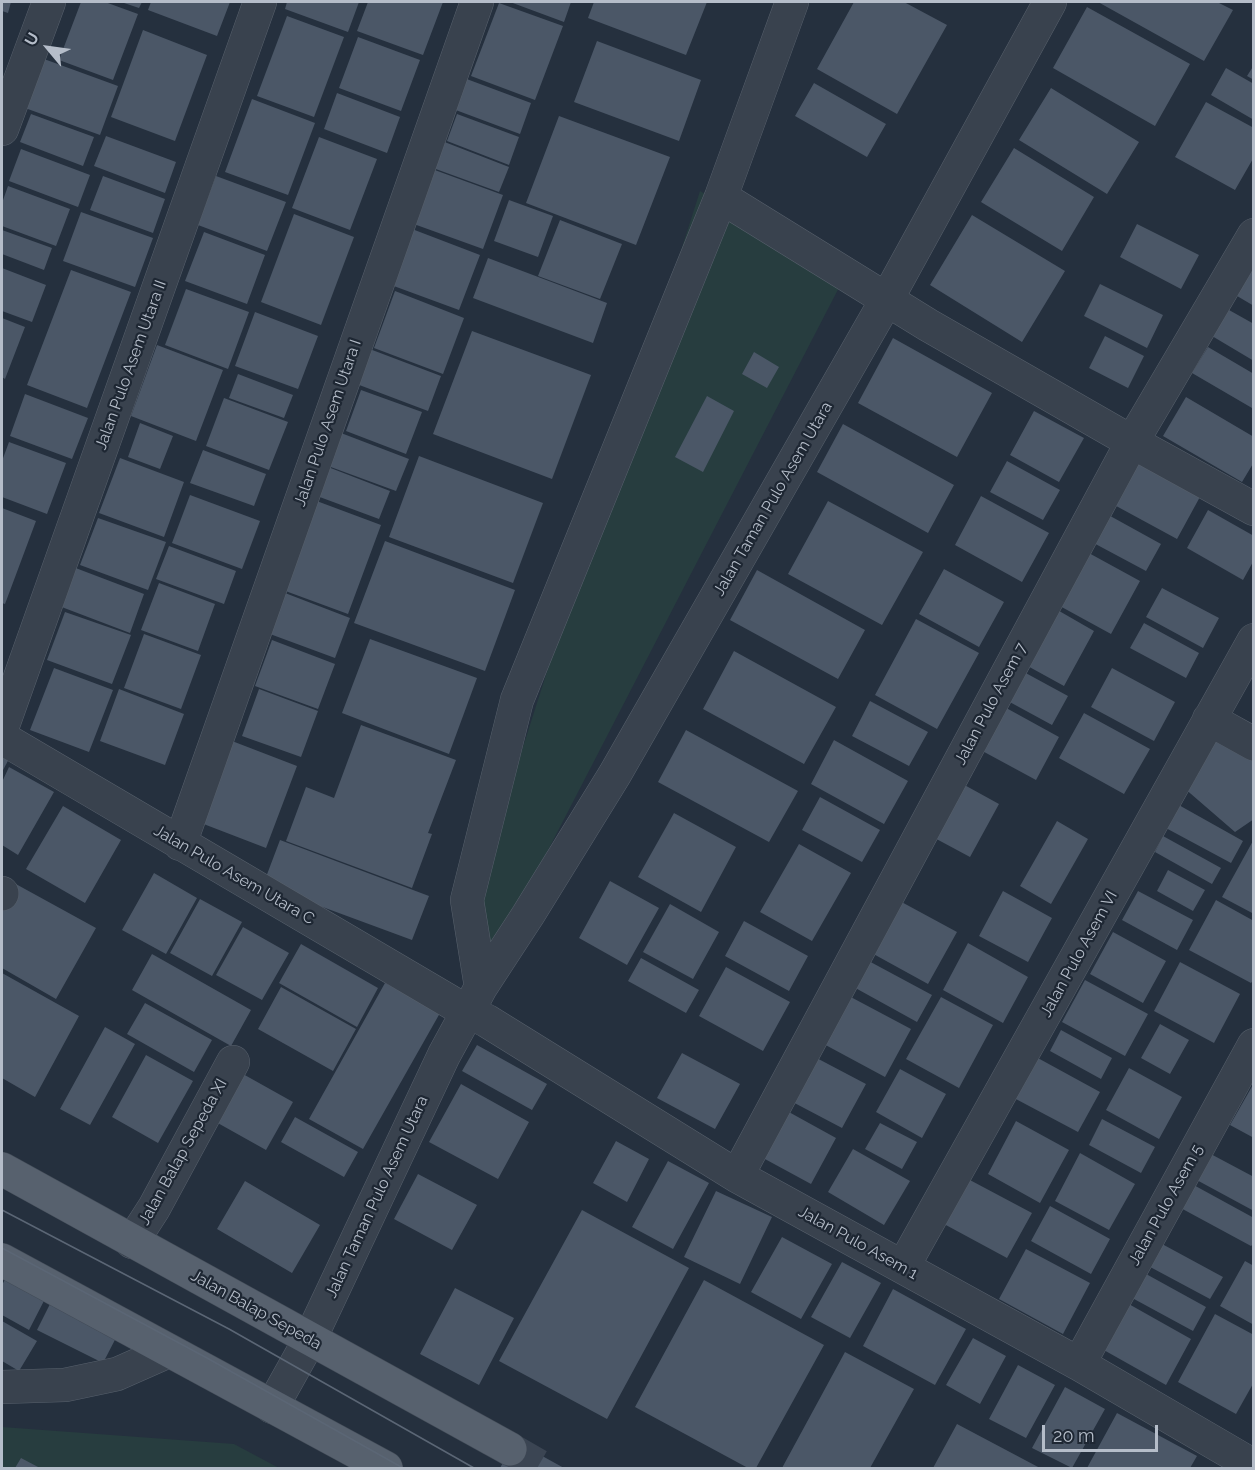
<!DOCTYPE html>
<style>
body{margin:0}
#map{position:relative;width:1255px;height:1470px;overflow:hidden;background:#25303e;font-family:Raleway,sans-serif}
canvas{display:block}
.frame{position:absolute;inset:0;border:3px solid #b5bdc9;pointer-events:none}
.north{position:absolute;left:18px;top:18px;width:60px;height:60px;-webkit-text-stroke:4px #1e2733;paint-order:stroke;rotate:299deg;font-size:16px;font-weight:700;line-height:24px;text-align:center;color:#b5bdc9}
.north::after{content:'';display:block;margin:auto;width:21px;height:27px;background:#b5bdc9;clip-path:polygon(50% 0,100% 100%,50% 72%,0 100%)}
.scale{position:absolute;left:1042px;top:1425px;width:116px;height:27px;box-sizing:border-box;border:3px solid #b5bdc9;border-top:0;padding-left:8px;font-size:18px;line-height:21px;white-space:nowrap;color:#b5bdc9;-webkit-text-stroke:4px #1e2733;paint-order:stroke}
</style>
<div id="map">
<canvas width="1255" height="1470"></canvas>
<div class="frame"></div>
<div class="north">U</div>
<div class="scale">20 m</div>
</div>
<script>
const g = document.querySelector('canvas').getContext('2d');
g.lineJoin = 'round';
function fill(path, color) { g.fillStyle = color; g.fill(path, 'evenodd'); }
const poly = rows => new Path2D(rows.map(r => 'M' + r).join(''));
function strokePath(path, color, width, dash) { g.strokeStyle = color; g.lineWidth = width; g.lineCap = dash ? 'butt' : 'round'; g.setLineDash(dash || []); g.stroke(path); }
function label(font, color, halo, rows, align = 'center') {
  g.font = font + ' Raleway,sans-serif'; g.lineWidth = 4.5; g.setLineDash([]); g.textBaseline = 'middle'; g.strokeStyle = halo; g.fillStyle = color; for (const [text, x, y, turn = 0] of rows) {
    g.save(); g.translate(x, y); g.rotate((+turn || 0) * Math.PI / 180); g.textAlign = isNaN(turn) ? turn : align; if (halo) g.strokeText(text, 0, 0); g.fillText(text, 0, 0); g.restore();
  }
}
fill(poly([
 [700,191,845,276,486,970,480,882],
 [2,1427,234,1444,279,1468,2,1468]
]), '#273d3f');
fill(poly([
 [2,2,11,2,8,13,2,11],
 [81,2,105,2,138,14,113,80,59,60],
 [121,2,142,2,139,8],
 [151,2,230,2,217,36,148,10],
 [287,2,359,2,348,32,285,9],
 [368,2,443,2,423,55,357,31],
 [510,2,571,2,564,22],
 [594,2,707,2,686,55,588,18],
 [854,2,904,2,947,25,897,114,817,69],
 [1098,2,1217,2,1233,10,1204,61],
 [499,3,563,26,535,100,471,76],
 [1087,7,1190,64,1155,126,1053,68],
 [287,16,344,37,314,117,257,96],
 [143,30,207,55,175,141,111,117],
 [358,37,420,60,401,111,339,88],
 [597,41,701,80,679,141,574,102],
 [44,59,118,86,100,135,25,108],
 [1254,65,1254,80,1247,76],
 [1226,68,1254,84,1254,120,1211,95],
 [464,78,531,103,520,134,453,109],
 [814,83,886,124,867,157,795,116],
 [1051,88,1139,142,1107,194,1019,140],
 [337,93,400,117,387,153,324,129],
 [252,99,315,123,288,195,225,172],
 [1206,102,1254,128,1254,157,1235,190,1175,157],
 [31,114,94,137,83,166,20,142],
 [457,114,519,137,509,165,447,141],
 [559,116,670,157,636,245,526,203],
 [106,136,176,162,165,193,94,166],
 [319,137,377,159,350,230,292,208],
 [442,141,509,167,499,192,433,168],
 [1014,148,1094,197,1062,251,981,202],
 [21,149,90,175,78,207,9,181],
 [432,169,503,195,483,249,411,223],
 [103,176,165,199,153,233,90,210],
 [216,176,286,202,267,251,198,225],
 [8,186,70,209,56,246,2,226,2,203],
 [509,200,553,216,538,257,494,241],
 [81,212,153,238,135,287,63,261],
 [294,214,354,237,321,325,261,302],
 [972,215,1065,271,1022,342,930,285],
 [560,220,622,244,600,299,538,276],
 [1137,224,1199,255,1181,289,1120,257],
 [412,229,480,255,459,310,391,285],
 [2,230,52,248,44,270,2,254],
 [204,232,265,255,247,304,185,281],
 [1254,257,1254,306,1232,293],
 [488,258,607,303,593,343,473,298],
 [2,268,46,285,32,322,2,311],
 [71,270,131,292,87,408,27,385],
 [1100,284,1163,315,1147,348,1084,316],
 [186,289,249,312,228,369,165,345],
 [395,291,464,318,443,374,374,348],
 [1229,310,1254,324,1254,361,1212,336],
 [255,312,318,336,298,389,235,366],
 [2,318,25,327,5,379,2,377],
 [472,331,591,375,552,479,433,434],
 [1105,336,1144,356,1128,388,1089,368],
 [893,338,992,393,957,457,858,403],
 [157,345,223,370,196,441,131,416],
 [1208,347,1254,374,1254,405,1252,408,1192,373],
 [367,348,441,376,428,411,354,383],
 [754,352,779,367,767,388,742,374],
 [238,374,293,395,284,418,229,398],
 [361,390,422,412,406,454,346,431],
 [25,394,88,418,72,459,10,436],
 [707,396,734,411,703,472,675,457],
 [1186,397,1254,437,1254,462,1242,482,1163,436],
 [224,398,288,422,269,470,206,446],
 [1034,411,1084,438,1059,482,1010,455],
 [140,423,173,436,160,469,128,457],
 [843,424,954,485,928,533,817,472],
 [341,433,409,459,396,491,328,466],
 [9,442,66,463,47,514,2,497,2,461],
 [203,450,266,474,254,506,190,483],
 [419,456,543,503,513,583,389,537],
 [1132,457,1201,495,1177,539,1107,501],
 [120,458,184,482,164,537,99,513],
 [1007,461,1060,490,1043,520,990,492],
 [328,467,390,491,379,519,317,496],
 [190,495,260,521,242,569,172,543],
 [981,496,1049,533,1022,582,955,545],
 [314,500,381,525,348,614,280,589],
 [828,501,923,552,882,625,788,574],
 [2,508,36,521,5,604,2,603],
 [1208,510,1254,536,1254,560,1243,580,1187,548],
 [1103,512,1161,544,1146,571,1088,540],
 [98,518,166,542,148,590,80,565],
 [385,541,515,590,485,671,354,623],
 [169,546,236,571,224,604,156,579],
 [1087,552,1140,581,1111,634,1058,605],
 [73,567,144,594,130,633,59,606],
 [944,569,1004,602,979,647,919,614],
 [757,570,865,630,838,679,730,620],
 [159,583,215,604,198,651,141,630],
 [1162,588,1219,618,1203,648,1146,617],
 [285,593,350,618,335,658,270,634],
 [1054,608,1094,631,1064,686,1024,664],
 [65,612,131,635,112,684,47,660],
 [916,619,979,653,937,729,875,695],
 [1144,623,1199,653,1186,678,1130,648],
 [144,634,201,655,181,709,124,688],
 [370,639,477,678,449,754,342,713],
 [272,640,335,664,318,709,255,686],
 [734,651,836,707,804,764,703,709],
 [54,668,113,690,89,752,30,730],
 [1112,668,1175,702,1154,741,1091,707],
 [1022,671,1068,696,1052,725,1006,700],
 [119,689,184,714,165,765,100,741],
 [259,689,318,711,301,757,242,736],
 [870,701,928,732,909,766,852,736],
 [999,704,1059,737,1036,780,975,747],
 [1084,713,1150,749,1124,794,1059,758],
 [361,725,456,760,428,833,432,834,412,888,286,841,306,787,334,798],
 [686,730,798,791,769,842,658,782],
 [1224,733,1254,763,1254,819,1235,832,1176,781],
 [834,740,908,781,884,824,811,784],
 [232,741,297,766,266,848,201,823],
 [2,753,10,757,2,772],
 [9,767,54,792,18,855,2,845,2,782],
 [959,782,999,804,970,857,929,835],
 [820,797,880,830,862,862,802,830],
 [1177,804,1243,841,1231,863,1164,827],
 [63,806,121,840,85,903,26,869],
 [674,813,736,847,701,912,638,877],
 [1057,821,1088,839,1051,904,1020,886],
 [1163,836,1221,868,1212,884,1155,852],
 [1254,839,1254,914,1222,897],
 [280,840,429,896,412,940,263,885],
 [799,844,851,873,812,941,760,912],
 [1168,870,1205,890,1193,911,1157,891],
 [154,873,197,898,166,954,122,930],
 [610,881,659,908,627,965,579,938],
 [14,883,96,928,56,999,2,968,2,906],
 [1003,891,1052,918,1028,962,979,936],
 [1138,891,1193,920,1177,950,1122,920],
 [200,899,242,922,212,976,170,953],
 [896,899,957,932,928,984,868,951],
 [1216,900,1254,921,1254,979,1251,983,1189,950],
 [670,904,719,932,693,979,643,952],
 [744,921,808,956,789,991,725,956],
 [243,927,289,953,262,1000,216,975],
 [1113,932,1166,961,1143,1003,1090,974],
 [968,943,1028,977,1003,1023,943,990],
 [301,944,378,988,357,1027,279,983],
 [152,954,251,1010,231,1046,132,990],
 [641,958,699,990,686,1013,628,981],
 [865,959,932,995,917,1022,850,985],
 [1180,962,1240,994,1214,1043,1154,1011],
 [726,967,790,1002,763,1051,699,1016],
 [2,973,79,1016,35,1097,2,1078],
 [1085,980,1148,1014,1125,1056,1062,1022],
 [385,983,440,1013,363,1149,309,1119],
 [281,987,356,1029,333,1071,258,1029],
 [847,995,911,1029,885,1077,820,1042],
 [941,997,993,1025,959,1088,906,1059],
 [145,1003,212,1040,194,1072,127,1034],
 [1160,1024,1189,1040,1170,1074,1141,1058],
 [105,1027,135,1044,90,1125,60,1109],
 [1061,1030,1112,1058,1101,1079,1050,1051],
 [477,1045,547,1084,532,1110,462,1071],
 [682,1053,740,1084,715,1129,657,1098],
 [809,1054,866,1084,842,1128,785,1098],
 [146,1055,193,1081,158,1143,112,1117],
 [1036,1057,1100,1092,1078,1132,1014,1098],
 [1129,1068,1182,1097,1159,1139,1106,1110],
 [234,1069,293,1102,266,1150,207,1117],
 [900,1069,946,1094,922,1138,876,1112],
 [1254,1083,1254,1138,1230,1125],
 [461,1084,529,1122,498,1179,429,1142],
 [778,1106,836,1138,811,1184,752,1152],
 [295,1117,358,1152,344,1177,281,1142],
 [1102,1119,1155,1147,1141,1173,1089,1145],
 [1016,1121,1069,1150,1040,1203,988,1174],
 [880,1123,917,1142,902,1169,865,1149],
 [616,1141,649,1159,627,1202,593,1183],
 [853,1149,910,1181,884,1225,828,1192],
 [1207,1152,1254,1177,1254,1211,1193,1178],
 [1080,1153,1135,1184,1109,1230,1055,1201],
 [668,1161,709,1183,673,1249,632,1227],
 [418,1174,477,1205,452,1250,394,1219],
 [968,1179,1032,1213,1007,1258,944,1224],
 [245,1181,320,1225,292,1273,217,1229],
 [1190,1183,1254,1218,1254,1243,1251,1246,1177,1206],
 [716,1191,772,1217,740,1284,684,1257],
 [1050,1206,1110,1239,1091,1274,1031,1241],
 [582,1210,689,1268,607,1419,499,1361],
 [782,1237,832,1264,801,1319,751,1292],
 [1151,1238,1223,1277,1210,1299,1139,1261],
 [1026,1249,1090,1283,1063,1334,999,1299],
 [1245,1261,1254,1266,1254,1325,1220,1306],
 [842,1262,881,1283,850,1338,811,1317],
 [1137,1269,1206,1307,1193,1331,1123,1293],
 [8,1274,47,1295,29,1330,2,1315,2,1285],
 [704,1280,824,1345,756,1468,748,1468,635,1407],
 [455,1288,514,1318,479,1385,420,1354],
 [893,1289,966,1329,935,1385,863,1346],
 [53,1298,119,1332,103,1363,37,1330],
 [1127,1303,1191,1339,1166,1385,1102,1349],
 [1215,1314,1254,1335,1254,1382,1236,1414,1178,1382],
 [2,1321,37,1341,19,1371,2,1361],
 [973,1338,1006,1356,980,1404,946,1385],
 [845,1352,914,1389,870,1468,782,1468],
 [1018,1365,1055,1385,1026,1438,989,1419],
 [1065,1387,1105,1409,1072,1468,1032,1448],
 [1117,1413,1197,1456,1190,1468,1087,1468],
 [957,1424,1040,1468,933,1468],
 [515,1441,564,1468,500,1468],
 [21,1458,40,1468,15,1468]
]), '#4b5767');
strokePath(poly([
 [510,1449,543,1468]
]), '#3b4553', 33, [33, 16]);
const minor = poly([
 [2,129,49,2],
 [721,197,928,325,1132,442,1254,509],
 [1209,719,1254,744],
 [2,728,260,2],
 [2,738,454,1004,487,1021,737,1176,1079,1364,1254,1466],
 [180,844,477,2],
 [2,894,2,893],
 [481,987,467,900,517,700,721,197,792,2],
 [737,1176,1132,442,1254,235],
 [132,1242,154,1208,233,1062],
 [903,1267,1254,640],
 [1079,1364,1254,1045],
 [2,1387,65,1385,117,1374,169,1351],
 [272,1407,310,1339,444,1055,468,1011,481,987,528,915,615,774,887,299,1050,2]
]);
const major = poly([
 [2,1169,510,1449],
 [2,1260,386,1468]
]);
strokePath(minor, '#57606c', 34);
strokePath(major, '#424b57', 34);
strokePath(minor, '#39424e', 33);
strokePath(major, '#57616e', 33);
strokePath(poly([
 [2,1210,229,1329,474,1468],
 [2,1248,207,1358,403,1468]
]), '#5b6675', 1.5);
label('16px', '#b5bdc9', '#1e2733', [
 ["Jalan Pulo Asem Utara II",131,365,-70],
 ["Jalan Pulo Asem Utara I",328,423,-71],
 ["Jalan Taman Pulo Asem Utara",773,499,-60],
 ["Jalan Pulo Asem 7",991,704,-62],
 ["Jalan Pulo Asem Utara C",234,875,30],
 ["Jalan Pulo Asem VI",1079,954,-61],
 ["Jalan Balap Sepeda XI",183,1152,-61],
 ["Jalan Taman Pulo Asem Utara",377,1197,-65],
 ["Jalan Pulo Asem 5",1166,1205,-61],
 ["Jalan Pulo Asem 1",858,1243,29],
 ["Jalan Balap Sepeda",256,1310,29]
]);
</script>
